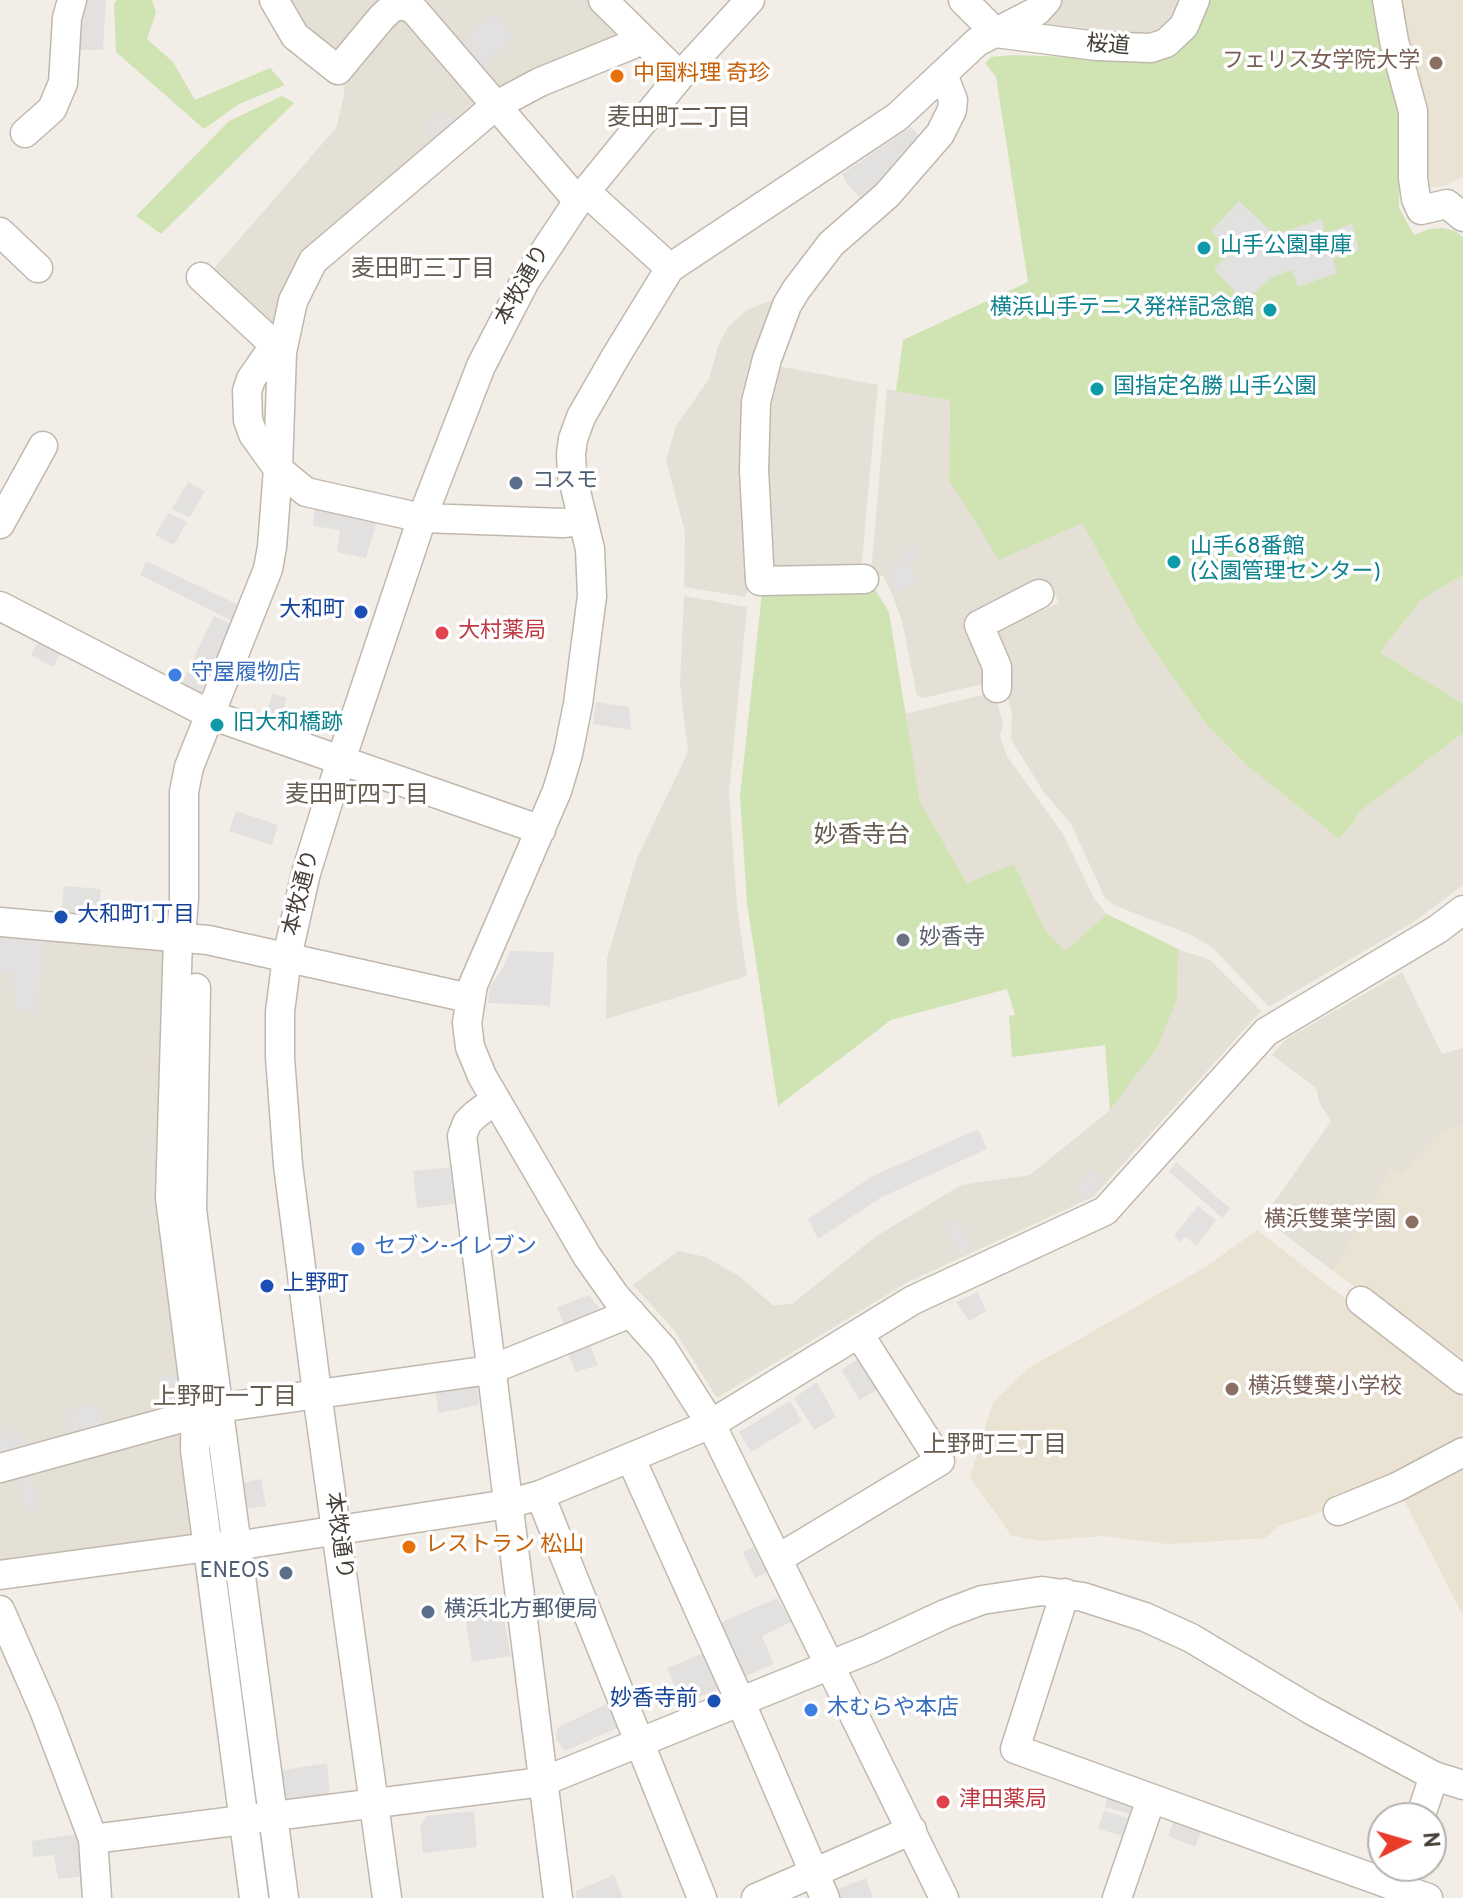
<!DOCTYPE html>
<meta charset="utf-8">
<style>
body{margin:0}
#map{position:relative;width:1463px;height:1898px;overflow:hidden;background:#f2eee7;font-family:Overpass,sans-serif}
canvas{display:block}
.north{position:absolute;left:1367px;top:1802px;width:80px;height:80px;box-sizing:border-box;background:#fff;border:2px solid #b4b2af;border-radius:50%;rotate:85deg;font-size:22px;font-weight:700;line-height:32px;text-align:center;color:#443e37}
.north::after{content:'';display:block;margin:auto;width:28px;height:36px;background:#e83b28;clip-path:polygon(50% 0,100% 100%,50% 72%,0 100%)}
</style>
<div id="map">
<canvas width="1463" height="1898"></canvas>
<div class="north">N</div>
</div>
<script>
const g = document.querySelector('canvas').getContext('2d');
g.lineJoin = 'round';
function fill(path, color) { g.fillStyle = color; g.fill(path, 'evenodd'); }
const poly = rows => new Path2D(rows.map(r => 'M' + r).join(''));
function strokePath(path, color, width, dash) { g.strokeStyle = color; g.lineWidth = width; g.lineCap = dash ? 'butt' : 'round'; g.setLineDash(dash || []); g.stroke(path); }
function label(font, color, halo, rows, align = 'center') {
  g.font = font + ' Overpass,"Noto Sans JP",sans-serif'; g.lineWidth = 7; g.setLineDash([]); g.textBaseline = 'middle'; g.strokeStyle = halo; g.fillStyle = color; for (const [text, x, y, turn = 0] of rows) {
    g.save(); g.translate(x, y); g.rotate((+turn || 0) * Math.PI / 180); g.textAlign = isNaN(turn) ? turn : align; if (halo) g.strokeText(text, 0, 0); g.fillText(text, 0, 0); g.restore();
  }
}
fill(poly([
 [280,0,399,0,336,63],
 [405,0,594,0,628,36,495,95],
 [1058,0,1181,0,1170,19,1158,29,1139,34,1036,24],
 [395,9,486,103,335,231,276,336,208,275,336,128,344,96,343,70],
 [778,298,763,355,754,578,745,597,684,587,685,532,666,460,676,426,709,379,718,346,728,327,747,310],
 [773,365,878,385,861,572,770,577,758,471],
 [887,389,950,400,949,480,1082,523,1140,629,1205,723,1245,764,1339,839,1354,822,1358,813,1463,733,1463,885,1412,923,1269,1007,1212,947,1191,935,1116,906,1105,898,1071,824,1043,791,1011,739,1012,715,991,628,1017,613,1030,616,1059,603,1049,582,970,623,990,682,924,698,917,696,902,621,891,591,883,576,871,572],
 [1463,575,1463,704,1380,652,1422,599],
 [684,596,747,607,729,793,737,905,747,976,606,1019,607,958,637,858,688,752,680,685],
 [987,694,996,699,1003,723,1000,736,1007,756,1063,834,1095,900,1107,914,1065,951,1045,930,1014,864,967,883,920,802,904,714],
 [45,939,169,947,200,1539,0,1565,0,972,12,973,37,1013],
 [1178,949,1210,960,1261,1011,1093,1197,908,1282,717,1398,674,1330,633,1285,678,1251,706,1257,739,1276,773,1305,792,1304,875,1237,961,1185,1030,1175,1110,1110,1158,1046,1177,999],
 [1402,972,1442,1054,1463,1048,1463,1126,1441,1131,1402,1174,1391,1170,1333,1271,1263,1218,1331,1121,1320,1104,1316,1088,1272,1055,1285,1040]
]), '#e5e0d6');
fill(poly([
 [1398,0,1463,0,1463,177,1445,186,1425,188],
 [1463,1126,1463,1366,1333,1271,1391,1169,1402,1174,1441,1131],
 [1257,1230,1452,1381,1463,1396,1463,1432,1458,1442,1381,1480,1335,1494,1322,1512,1279,1526,1265,1538,1168,1544,1103,1536,1039,1541,1011,1535,970,1477,993,1402,1029,1368,1207,1266],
 [1463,1464,1463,1616,1403,1498]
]), '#eae2d2');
fill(poly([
 [117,0,152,0,156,13,147,39,173,62,195,100,270,68,285,85,239,104,204,129,116,52,114,3],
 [1208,0,1378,0,1400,106,1399,208,1414,235,1429,229,1442,228,1455,231,1463,237,1463,575,1422,599,1380,652,1463,704,1463,733,1358,813,1354,822,1339,839,1245,764,1205,723,1140,629,1082,523,999,560,949,480,950,400,896,391,903,340,1028,282,996,77,985,63,991,57,1013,55,1126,59],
 [282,96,294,103,161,234,136,216,229,121],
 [871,583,889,612,920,802,967,883,1014,864,1045,930,1065,951,1107,914,1178,949,1177,999,1158,1046,1110,1110,1105,1045,1012,1057,1009,1016,1015,1015,1007,989,891,1020,778,1106,747,903,740,796,762,593]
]), '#d0e3b3');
fill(poly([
 [81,0,106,0,103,50,74,50],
 [494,13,516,38,475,72,454,47],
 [442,110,457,125,436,143,423,128],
 [911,127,924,141,866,204,847,184,842,174],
 [1239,201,1275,235,1321,219,1325,233,1352,224,1359,250,1333,259,1337,273,1298,287,1292,270,1270,278,1245,302,1214,269,1231,252,1211,231],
 [188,482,205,491,190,517,172,509],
 [315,500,378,517,366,558,337,552,340,530,313,526],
 [168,513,187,522,174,545,155,535],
 [914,543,924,552,911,567,917,581,897,594,886,572],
 [146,561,241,606,234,622,140,575],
 [214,616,233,625,199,697,179,688],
 [40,638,62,650,53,667,31,655],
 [273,693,287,698,279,722,265,717],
 [596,702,629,707,631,730,593,724],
 [236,811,278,825,272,845,229,831],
 [64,886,101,889,98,917,61,913],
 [0,934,45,939,38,1013,16,1012,12,973,0,972],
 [510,951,554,952,550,1006,488,1003,490,987,504,966],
 [978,1129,987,1149,882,1197,818,1239,808,1219,873,1176],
 [1176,1162,1230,1208,1223,1218,1169,1172],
 [450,1167,455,1204,417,1208,413,1171],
 [1093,1170,1104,1182,1092,1195,1084,1199,1076,1182],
 [1198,1206,1216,1220,1197,1246,1186,1237,1180,1242,1174,1235],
 [957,1216,972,1248,957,1254,944,1223],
 [978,1292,986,1311,969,1321,956,1302],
 [589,1295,606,1317,567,1332,557,1307],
 [588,1339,598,1365,576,1372,566,1349],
 [866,1354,885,1385,860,1400,841,1370],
 [178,1374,183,1405,164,1409,157,1376],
 [476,1379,479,1405,438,1413,435,1385],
 [817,1382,836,1417,814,1430,794,1398],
 [97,1401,104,1428,69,1437,63,1412],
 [790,1401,802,1421,751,1452,739,1432],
 [0,1423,6,1435,21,1432,28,1447,0,1456],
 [29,1469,42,1508,27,1512,13,1473],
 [261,1479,266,1506,243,1509,240,1483],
 [753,1547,767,1572,755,1578,743,1552],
 [777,1598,791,1622,762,1636,774,1664,739,1679,717,1624],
 [501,1604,511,1656,472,1662,464,1609],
 [706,1652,723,1688,682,1703,667,1668],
 [608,1703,619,1727,565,1751,556,1739,557,1728],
 [327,1763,330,1796,282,1803,279,1771],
 [1109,1793,1138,1804,1133,1815,1105,1807],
 [474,1811,477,1847,423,1853,420,1828,426,1816],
 [1104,1811,1131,1819,1127,1837,1098,1829],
 [1173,1822,1201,1831,1195,1847,1168,1836],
 [78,1834,85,1876,58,1879,54,1855,33,1857,32,1841],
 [614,1875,623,1898,577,1898,576,1891],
 [866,1878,873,1898,835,1898,832,1891]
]), '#e3e1df');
const minor = poly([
 [274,0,295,36,338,70,382,17,394,6,407,6,415,11,578,201],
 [603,0,680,76],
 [963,0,996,33],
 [1387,0,1394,41,1413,111,1413,178,1416,199,1421,210,1447,204,1463,217],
 [996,33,1097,46,1151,48,1166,43,1184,26,1195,0],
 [25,133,52,109,63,83,67,18,72,0],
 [585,191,670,268],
 [0,232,38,268],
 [201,277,282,352],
 [282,352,267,356,251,379,247,391,248,420,253,434,278,469,306,492,422,518,563,523,583,521],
 [0,524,43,446],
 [864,579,760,581,754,470,756,402,767,359,787,305,796,290,831,244,887,195,940,134,952,110,953,100,943,74],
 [0,606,211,715,541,830],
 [997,688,997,667,979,625,1039,594],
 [0,922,208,940,469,998],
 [196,988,192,1210,284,1898],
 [495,1100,475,1115,467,1123,462,1136,558,1898],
 [1361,1301,1463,1380],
 [631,1459,741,1703,825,1898],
 [0,1468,218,1408,490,1370,631,1313],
 [540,1495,702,1898],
 [1338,1511,1397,1487,1463,1452],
 [779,1558,940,1461,859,1334],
 [0,1575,208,1547,235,1546,508,1504,540,1495,711,1424,913,1300,1105,1211,1266,1032,1438,929,1463,910],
 [1065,1593,1015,1749,1397,1887],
 [0,1610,44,1710,93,1839,97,1898],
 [1420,1818,1434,1776],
 [93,1839,542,1782,870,1649,945,1614,982,1600,1042,1591,1083,1597,1145,1617,1191,1638,1313,1711,1434,1776,1463,1785],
 [1404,1866,1397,1887,1428,1898],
 [254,1898,195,1450,196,1402,170,1198,178,938,182,924,184,899,184,792,189,767,268,569,272,547,278,469,282,352,293,301,313,261,495,106,540,82,631,45],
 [387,1898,317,1393,288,1165,280,1057,280,1012,287,957,306,873,341,760,422,518,481,366,525,281,578,201,680,76,750,0],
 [756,1898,912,1830],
 [944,1898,711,1424,663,1349,616,1297,587,1256,482,1076,470,1047,467,1023,473,985,557,791,568,754,578,704,592,596,590,549,572,475,571,454,573,439,581,417,616,356,670,268,897,117,977,42,1037,11,1047,0],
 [1117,1898,1151,1799]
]);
strokePath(minor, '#c0b8ad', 31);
strokePath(minor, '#fff', 28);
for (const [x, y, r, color] of [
 [1436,63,8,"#8d6e63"],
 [617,76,8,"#e8710a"],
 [1204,248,8,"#0f9aa8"],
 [1270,310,8,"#0f9aa8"],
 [1097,389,8,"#0f9aa8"],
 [516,483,8,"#5c6f8a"],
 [1174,562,8,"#0f9aa8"],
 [361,612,8,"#1a4fb4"],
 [442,633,8,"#e0444e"],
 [175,675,8,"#3f7fe0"],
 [217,725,8,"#0f9aa8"],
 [61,917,8,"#1a4fb4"],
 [903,940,8,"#6b7280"],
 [1412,1222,8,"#8d6e63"],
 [358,1249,8,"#3f7fe0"],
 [267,1286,8,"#1a4fb4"],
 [1232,1389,8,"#8d6e63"],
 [409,1547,8,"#e8710a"],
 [286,1573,8,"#5c6f8a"],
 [428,1612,8,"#5c6f8a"],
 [714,1701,8,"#1a4fb4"],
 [811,1710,8,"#3f7fe0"],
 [943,1802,8,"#e0444e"]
]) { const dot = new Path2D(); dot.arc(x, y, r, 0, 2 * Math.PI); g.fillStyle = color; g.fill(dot); strokePath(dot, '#fff', 3); }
label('22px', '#443e37', '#fff', [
 ["桜道",1108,47,5],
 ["本牧通り",524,286,-61],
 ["本牧通り",303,893,-76],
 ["本牧通り",337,1536,82]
]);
label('22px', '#785e54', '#fff', [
 ["フェリス女学院大学",1420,63],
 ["横浜雙葉学園",1396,1222],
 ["横浜雙葉小学校",1248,1389,"left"]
], 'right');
label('22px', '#c56008', '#fff', [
 ["中国料理 奇珍",633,76],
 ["レストラン 松山",425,1547]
], 'left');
label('22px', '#0d838f', '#fff', [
 ["山手公園車庫",1220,248],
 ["横浜山手テニス発祥記念館",1254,310,"right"],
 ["国指定名勝 山手公園",1113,389],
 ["山手68番館",1190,549],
 ["(公園管理センター)",1190,574],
 ["旧大和橋跡",233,725]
], 'left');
label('22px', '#4e5e75', '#fff', [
 ["コスモ",532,483],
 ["ENEOS",270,1573,"right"],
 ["横浜北方郵便局",444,1612]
], 'left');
label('22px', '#164399', '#fff', [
 ["大和町",345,612],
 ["大和町1丁目",77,917,"left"],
 ["上野町",283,1286,"left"],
 ["妙香寺前",698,1701]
], 'right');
label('22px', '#be3a42', '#fff', [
 ["大村薬局",458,633],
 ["津田薬局",959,1802]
], 'left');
label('22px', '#366cbe', '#fff', [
 ["守屋履物店",191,675],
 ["セブン-イレブン",374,1249],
 ["木むらや本店",827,1710]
], 'left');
label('22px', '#5b616d', '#fff', [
 ["妙香寺",919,940]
], 'left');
label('24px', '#665c4f', '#fff', [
 ["麦田町二丁目",679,120],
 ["麦田町三丁目",423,271],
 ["麦田町四丁目",357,797],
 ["妙香寺台",862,837],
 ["上野町一丁目",225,1399],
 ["上野町三丁目",995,1447]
]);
</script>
